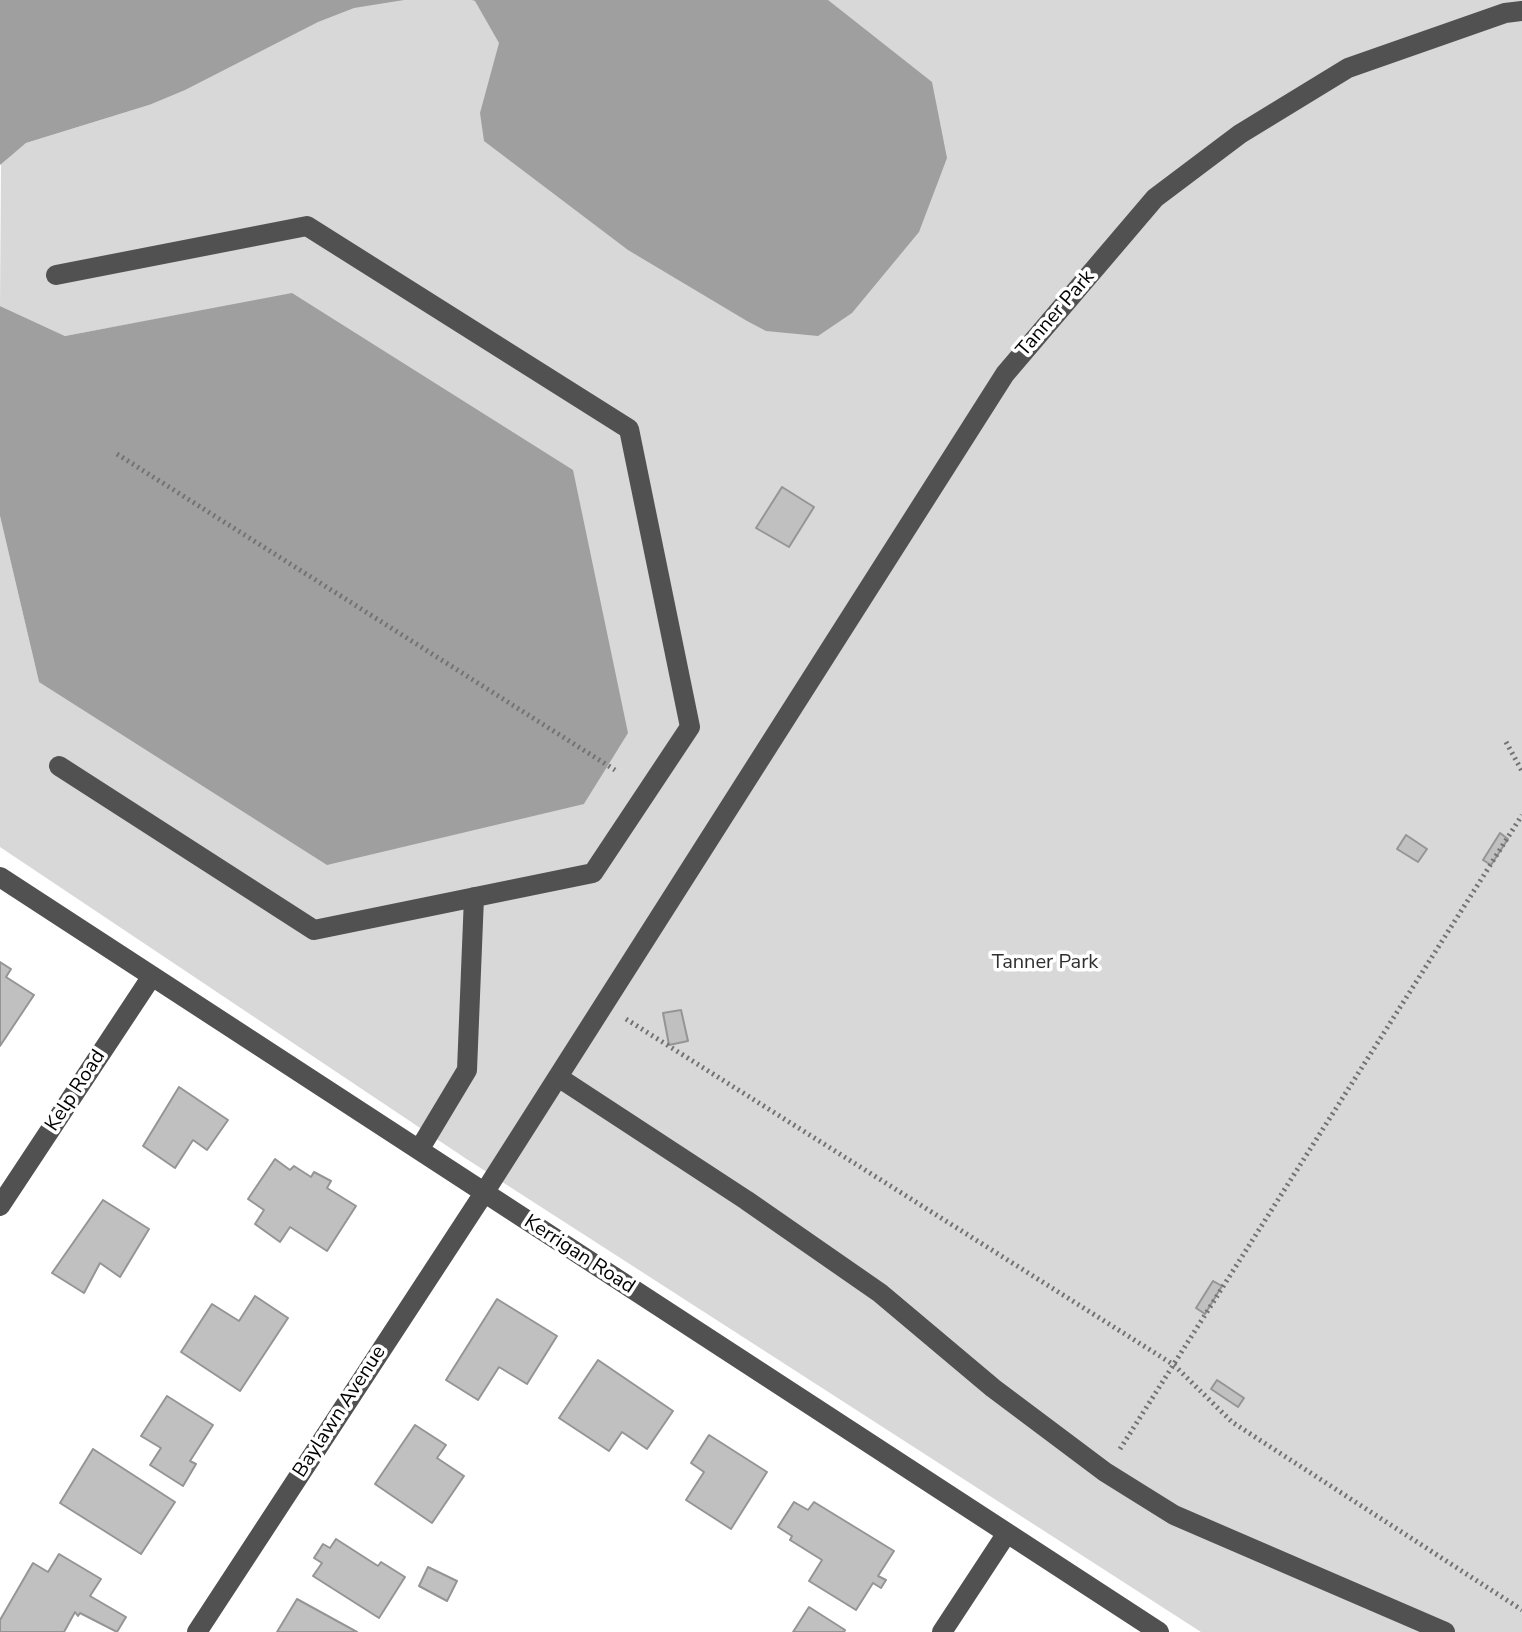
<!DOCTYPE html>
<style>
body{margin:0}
canvas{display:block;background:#fff}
</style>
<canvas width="1522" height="1632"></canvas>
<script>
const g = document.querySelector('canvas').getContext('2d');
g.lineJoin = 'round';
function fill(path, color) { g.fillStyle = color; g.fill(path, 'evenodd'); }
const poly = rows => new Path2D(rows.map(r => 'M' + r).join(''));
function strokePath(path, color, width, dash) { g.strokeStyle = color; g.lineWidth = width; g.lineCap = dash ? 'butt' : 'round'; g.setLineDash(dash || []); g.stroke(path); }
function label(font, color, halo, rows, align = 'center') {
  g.font = font + ' "Nunito Sans",sans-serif'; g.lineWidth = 7; g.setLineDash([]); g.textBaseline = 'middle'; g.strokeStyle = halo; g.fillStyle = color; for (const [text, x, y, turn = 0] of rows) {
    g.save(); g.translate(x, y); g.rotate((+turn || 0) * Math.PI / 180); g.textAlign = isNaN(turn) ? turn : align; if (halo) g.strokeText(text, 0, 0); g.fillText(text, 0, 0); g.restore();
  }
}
fill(poly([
 [291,0,1522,0,1522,1632,1201,1632,465,1158,0,847,0,516,39,682,584,804,627,733,292,294,65,336,0,306,1,163,26,143,149,105]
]), '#d8d8d8');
fill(poly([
 [0,0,404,0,354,8,318,22,185,90,149,105,26,143,0,165],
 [472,0,828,0,932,82,947,158,919,232,852,313,818,336,766,331,747,321,628,250,484,141,480,113,499,43,475,1],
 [292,293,573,470,628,733,584,804,327,865,39,682,0,516,0,306,65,336]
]), '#9f9f9f');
const building = poly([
 [782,487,814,507,789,547,756,528,782,487],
 [1500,833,1508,839,1491,865,1483,860,1500,833],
 [1406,835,1427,849,1418,862,1397,849,1406,835],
 [0,962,11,969,6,977,34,995,0,1046,0,962],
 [681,1010,688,1041,669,1045,663,1013,681,1010],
 [179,1087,228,1120,207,1150,193,1140,175,1168,143,1146,179,1087],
 [275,1159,290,1170,294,1166,311,1177,314,1172,331,1181,327,1188,356,1206,327,1251,290,1227,280,1242,255,1224,264,1210,248,1199,275,1159],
 [103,1200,149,1229,120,1277,100,1263,84,1293,52,1273,103,1200],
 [1213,1281,1222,1286,1205,1314,1196,1308,1213,1281],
 [255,1296,288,1318,240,1391,181,1352,212,1304,239,1321,255,1296],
 [497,1299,557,1336,527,1384,499,1367,478,1400,446,1380,497,1299],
 [598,1360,673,1411,647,1449,622,1432,609,1451,559,1418,598,1360],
 [1217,1380,1244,1398,1238,1407,1211,1389,1217,1380],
 [167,1396,213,1425,190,1461,196,1464,183,1486,150,1465,161,1448,141,1436,167,1396],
 [415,1425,446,1445,437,1458,464,1476,432,1523,375,1484,415,1425],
 [709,1435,767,1472,731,1529,686,1500,704,1472,691,1463,709,1435],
 [93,1449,175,1502,141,1554,60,1503,93,1449],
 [794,1502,808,1510,814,1502,894,1551,878,1576,886,1580,881,1588,873,1583,856,1610,809,1581,822,1560,790,1540,792,1536,778,1527,794,1502],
 [336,1539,378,1566,381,1562,405,1577,379,1618,313,1576,322,1563,314,1558,323,1544,330,1548,336,1539],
 [59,1554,101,1579,90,1596,126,1617,117,1632,80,1613,78,1616,75,1612,64,1632,0,1632,0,1620,33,1563,48,1572,59,1554],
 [428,1567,457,1581,447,1601,419,1586,428,1567],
 [297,1599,357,1632,277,1632,297,1599],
 [809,1607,845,1630,844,1632,793,1632,809,1607]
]);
fill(building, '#c0c0c0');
strokePath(building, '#959595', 2);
strokePath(poly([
 [117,454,615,770],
 [1506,742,1522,771],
 [626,1019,1174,1365,1232,1422,1522,1610],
 [1120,1449,1522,815]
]), '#737373', 5, [2, 4]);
strokePath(poly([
 [56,275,307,226,629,429,690,727,593,873,314,930,59,766],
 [0,877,1159,1632],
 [558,1077,746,1200,880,1293,993,1388,1105,1472,1174,1515,1445,1632],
 [419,1150,467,1070,474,897],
 [0,1206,152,976],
 [197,1632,484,1193,1005,374,1155,198,1240,134,1348,68,1505,13,1522,11],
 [942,1632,1007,1533]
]), '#515151', 20);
label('20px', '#000', '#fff', [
 ["Tanner Park",1056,314,-49],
 ["Kelp Road",76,1091,-57],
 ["Kerrigan Road",579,1255,33],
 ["Baylawn Avenue",340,1412,-57]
]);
label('20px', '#2f2f2f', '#fff', [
 ["Tanner Park",1045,963]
]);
</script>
